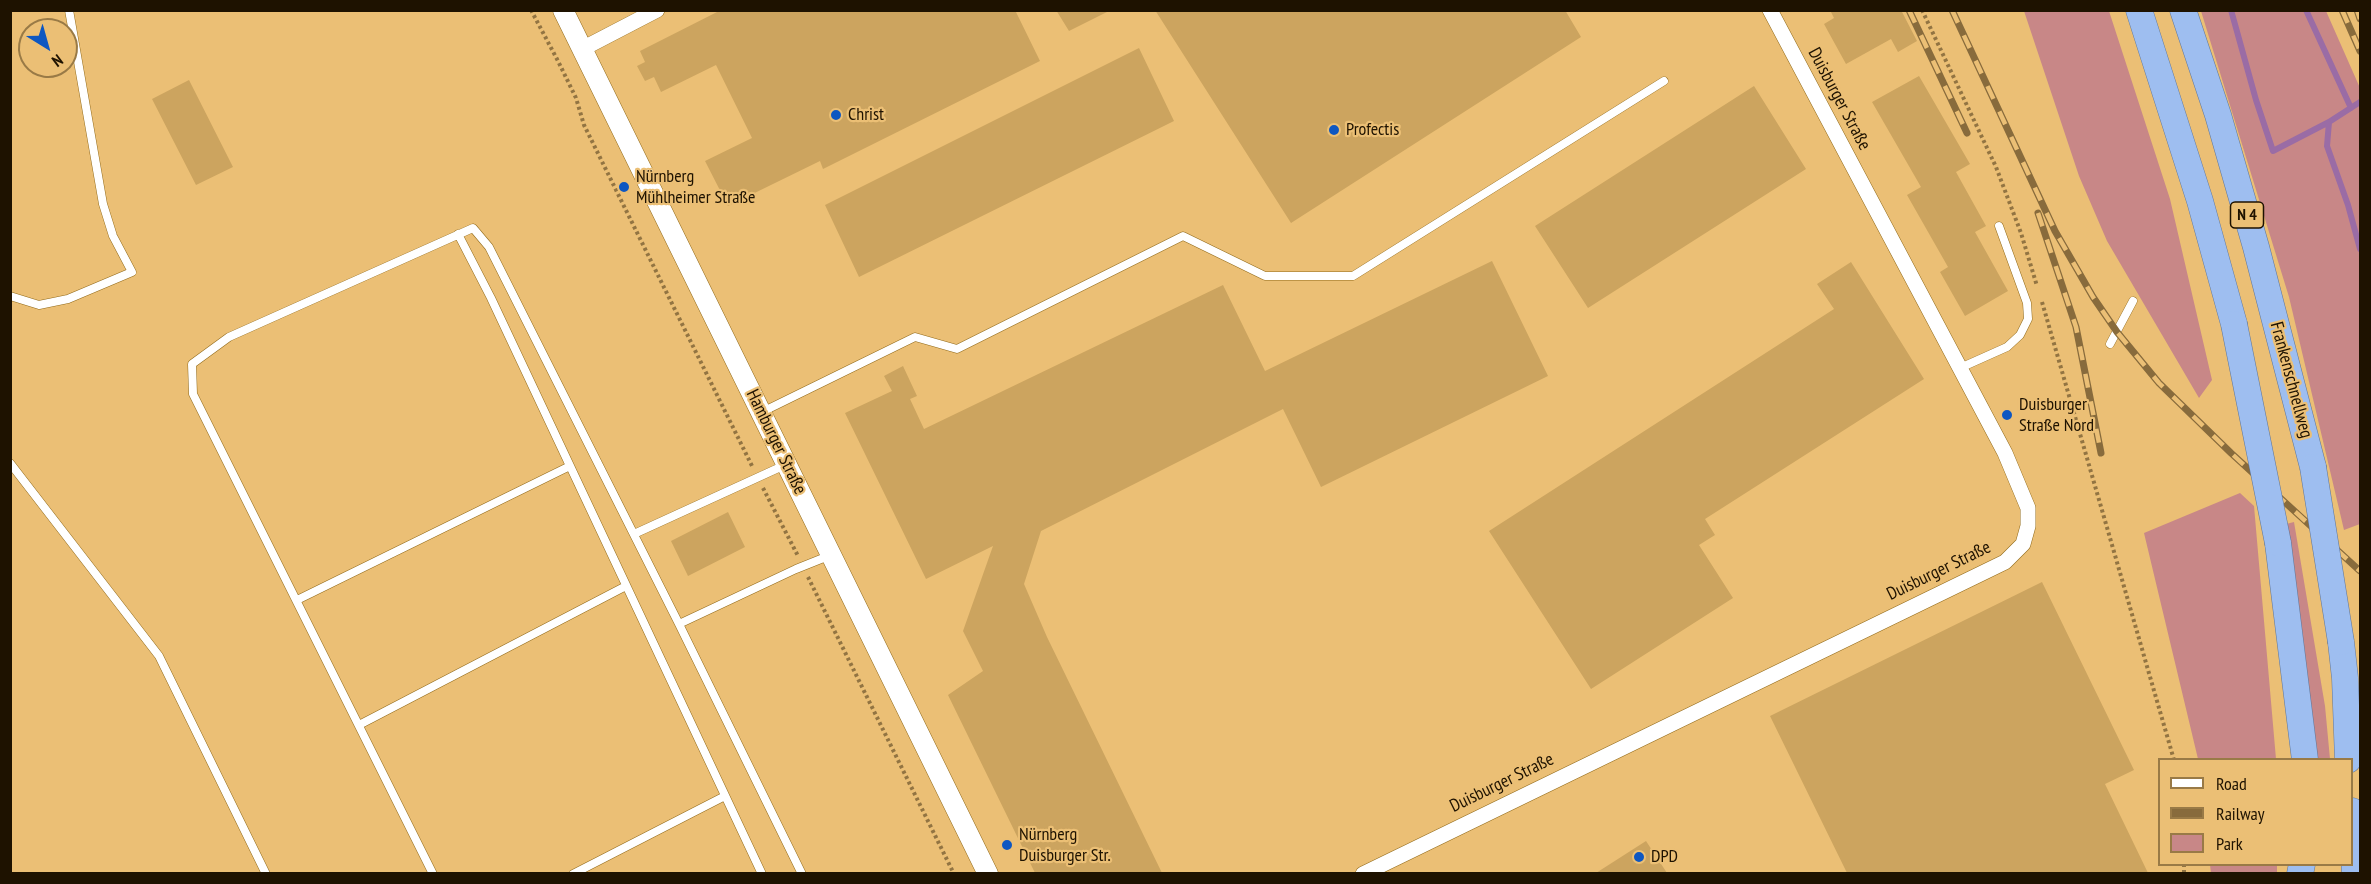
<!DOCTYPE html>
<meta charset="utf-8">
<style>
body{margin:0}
#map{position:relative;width:2371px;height:884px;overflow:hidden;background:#ebbf75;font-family:"PT Sans Narrow",sans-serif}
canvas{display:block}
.frame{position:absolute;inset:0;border:12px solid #1e1200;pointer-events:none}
.legend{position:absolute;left:2158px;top:758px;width:195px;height:108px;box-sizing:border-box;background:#ebbf75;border:2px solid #997a46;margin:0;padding:8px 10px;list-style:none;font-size:18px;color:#1e1200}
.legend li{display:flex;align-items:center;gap:12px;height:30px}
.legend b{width:30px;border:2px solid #997a46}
.north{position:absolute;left:18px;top:18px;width:60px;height:60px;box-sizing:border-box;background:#ebbf75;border:2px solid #997a46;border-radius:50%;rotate:143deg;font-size:16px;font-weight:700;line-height:24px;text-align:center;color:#1e1200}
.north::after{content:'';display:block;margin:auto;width:21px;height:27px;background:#0e57c1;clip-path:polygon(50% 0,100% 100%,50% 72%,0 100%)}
</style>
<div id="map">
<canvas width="2371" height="884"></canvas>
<div class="frame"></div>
<ul class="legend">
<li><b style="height:8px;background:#fff"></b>Road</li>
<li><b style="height:8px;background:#886b3c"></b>Railway</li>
<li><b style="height:16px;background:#c88787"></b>Park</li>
</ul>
<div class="north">N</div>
</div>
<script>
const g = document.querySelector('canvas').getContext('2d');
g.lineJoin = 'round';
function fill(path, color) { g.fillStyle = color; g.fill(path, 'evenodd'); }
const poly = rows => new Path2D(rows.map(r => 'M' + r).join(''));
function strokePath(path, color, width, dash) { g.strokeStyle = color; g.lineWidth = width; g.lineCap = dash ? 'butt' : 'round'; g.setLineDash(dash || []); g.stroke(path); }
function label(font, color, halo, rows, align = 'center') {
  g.font = font + ' "PT Sans Narrow",sans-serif'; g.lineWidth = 4.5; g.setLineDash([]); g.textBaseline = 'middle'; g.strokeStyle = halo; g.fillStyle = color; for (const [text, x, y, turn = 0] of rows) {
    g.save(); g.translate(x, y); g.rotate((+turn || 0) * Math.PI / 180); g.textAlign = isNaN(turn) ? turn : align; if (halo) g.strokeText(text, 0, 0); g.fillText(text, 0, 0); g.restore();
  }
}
fill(poly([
 [2024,11,2109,11,2170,199,2212,380,2199,398,2107,241,2079,176],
 [2201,11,2326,11,2360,88,2360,524,2344,530,2289,297],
 [2240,493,2254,506,2276,759,2198,759,2144,533],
 [2294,522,2325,706,2330,759,2317,759,2286,524],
 [2210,865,2277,865,2277,873,2211,873]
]), '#c88787');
strokePath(poly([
 [2231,10,2256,100,2273,151,2329,122],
 [2306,10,2351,108],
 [2360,102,2329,122,2327,146,2348,205,2360,249]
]), '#9a6ca5', 6);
fill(poly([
 [721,10,1015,10,1040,61,823,169,820,161,728,206,705,161,752,138,716,65,661,92,654,77,645,81,637,66,645,62,640,51],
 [1056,10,1111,10,1069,31],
 [1155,10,1565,10,1581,37,1291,223],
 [1830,10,1901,10,1917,41,1898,52,1891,39,1846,64,1824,24,1834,18],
 [1139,48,1174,121,859,277,825,205],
 [1919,76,1970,164,1956,172,1986,226,1975,232,2008,291,1965,316,1940,272,1948,267,1907,195,1921,187,1872,102],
 [189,80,233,167,196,185,152,99],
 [1754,86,1806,169,1588,308,1535,226],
 [1492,261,1548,376,1321,487,1283,409,1041,531,1024,584,1047,637,1162,873,1035,873,948,695,983,671,963,631,993,546,926,579,845,413,892,391,884,376,903,366,917,396,910,399,924,429,1223,285,1265,371],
 [1851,262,1924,379,1705,519,1715,535,1699,545,1733,598,1591,689,1489,531,1834,309,1817,284],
 [728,512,745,547,688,576,671,541],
 [2042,582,2134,770,2105,784,2148,873,1847,873,1770,716],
 [1646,841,1667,873,1596,873]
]), '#cca45f');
const service = poly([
 [458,234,491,298,762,874],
 [10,296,39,305,68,299,132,272,113,236,103,204,69,10],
 [2110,344,2133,301],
 [1960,368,2007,347,2020,335,2028,319,2027,303,1999,226],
 [762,412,915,337,957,349,1183,236,1265,276,1353,276,1664,81],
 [10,463,159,656,266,874],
 [634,534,785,465],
 [297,600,570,466],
 [679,624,796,569,831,555],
 [359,725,626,586],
 [433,874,193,394,192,364,229,337,473,228,489,247,679,624,802,874],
 [573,874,725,796]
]);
const minor = poly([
 [582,49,657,10],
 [1363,874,2005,562,2023,544,2028,526,2028,508,2005,453,1770,10]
]);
const tertiary = poly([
 [563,10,988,874]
]);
const trunk = poly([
 [2139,10,2200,201,2234,324],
 [2183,10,2218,115,2256,247,2313,467],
 [2278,543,2305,760],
 [2341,642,2345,678,2348,760],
 [2352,811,2355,874],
 [2300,874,2302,864]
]);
strokePath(service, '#926a19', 9);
strokePath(minor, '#926a19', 16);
strokePath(tertiary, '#926a19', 21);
strokePath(trunk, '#617799', 27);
strokePath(poly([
 [531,10,558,61,576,98,584,125,753,468],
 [1922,10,1996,167,2021,233,2037,286],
 [2042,302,2174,760],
 [763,488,798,556],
 [808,577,954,874],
 [2184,864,2184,874]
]), '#927442', 4, [3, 3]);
strokePath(service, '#fff', 8);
strokePath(minor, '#fff', 15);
strokePath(tertiary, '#fff', 20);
strokePath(trunk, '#9ebef0', 26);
const rail = poly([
 [1909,10,1967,133],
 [1952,10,2055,231,2093,297,2117,332,2159,383,2231,453,2360,571],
 [2342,10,2360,51],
 [2357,10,2360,19],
 [2038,213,2076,327,2101,453]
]);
strokePath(rail, '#886b3c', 7);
strokePath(rail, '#ebbf75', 4.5, [14]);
const trunkBridge = poly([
 [2234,324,2278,543],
 [2313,467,2341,642]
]);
strokePath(trunkBridge, '#617799', 27, []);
strokePath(trunkBridge, '#9ebef0', 26);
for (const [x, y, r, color] of [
 [836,115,6,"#0e57c1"],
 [1334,130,6,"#0e57c1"],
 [624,187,6,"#0e57c1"],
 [2007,415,6,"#0e57c1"],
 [1007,845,6,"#0e57c1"],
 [1639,857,6,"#0e57c1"]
]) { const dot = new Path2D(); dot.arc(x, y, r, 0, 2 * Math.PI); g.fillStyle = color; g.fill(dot); strokePath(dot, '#ebbf75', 2); }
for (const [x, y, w] of [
 [2247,215,33]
]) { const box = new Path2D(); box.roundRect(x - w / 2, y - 13, w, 26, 4.5); g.fillStyle = '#ebbf75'; g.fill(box); strokePath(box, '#1e1200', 1.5); }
label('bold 16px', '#1e1200', null, [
 ["N 4",2247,215]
]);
label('18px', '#1e1200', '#ebbf75', [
 ["Duisburger Straße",1839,99,62],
 ["Frankenschnellweg",2291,380,75],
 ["Hamburger Straße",776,442,64],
 ["Duisburger Straße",1939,571,-26],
 ["Duisburger Straße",1502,783,-26]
]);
label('18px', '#1e1200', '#ebbf75', [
 ["Christ",848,115],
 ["Profectis",1346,130],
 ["Nürnberg",636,177],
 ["Mühlheimer Straße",636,198],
 ["Duisburger",2019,405],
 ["Straße Nord",2019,426],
 ["Nürnberg",1019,835],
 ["Duisburger Str.",1019,856],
 ["DPD",1651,857]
], 'left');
</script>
